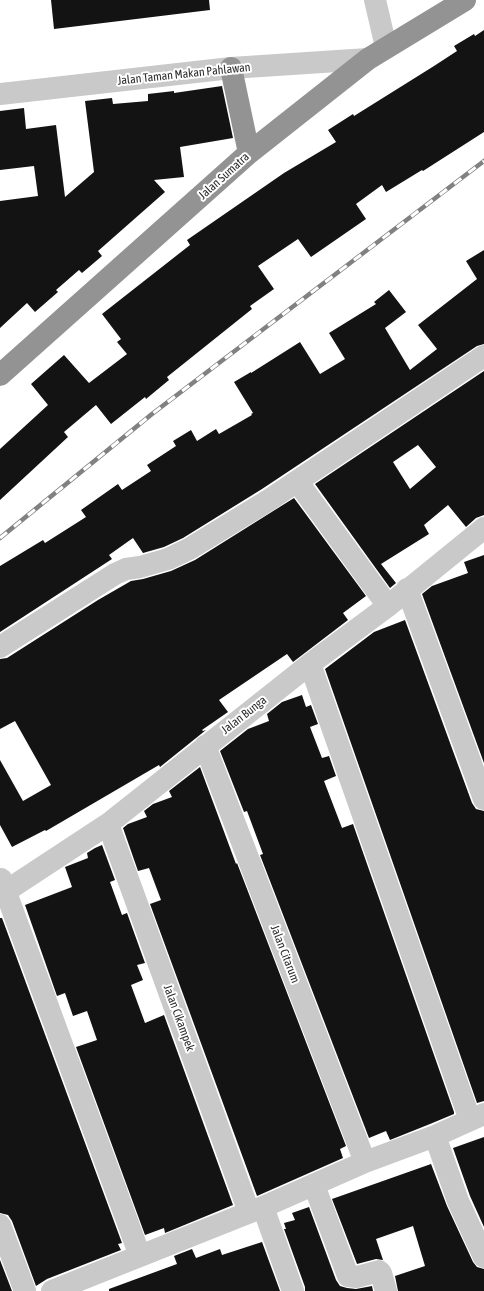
<!DOCTYPE html>
<style>
body{margin:0}
canvas{display:block;background:#fff}
</style>
<canvas width="484" height="1291"></canvas>
<script>
const g = document.querySelector('canvas').getContext('2d');
g.lineJoin = 'round';
function fill(path, color) { g.fillStyle = color; g.fill(path, 'evenodd'); }
const poly = rows => new Path2D(rows.map(r => 'M' + r).join(''));
function strokePath(path, color, width, dash) { g.strokeStyle = color; g.lineWidth = width; g.lineCap = dash ? 'butt' : 'round'; g.setLineDash(dash || []); g.stroke(path); }
function label(font, color, halo, rows, align = 'center') {
  g.font = font + ' "Asap Condensed",sans-serif'; g.lineWidth = 4; g.setLineDash([]); g.textBaseline = 'middle'; g.strokeStyle = halo; g.fillStyle = color; for (const [text, x, y, turn = 0] of rows) {
    g.save(); g.translate(x, y); g.rotate((+turn || 0) * Math.PI / 180); g.textAlign = isNaN(turn) ? turn : align; if (halo) g.strokeText(text, 0, 0); g.fillText(text, 0, 0); g.restore();
  }
}
fill(poly([
 [51,0,209,0,210,10,54,29],
 [484,30,484,132,423,171,422,170,386,192,382,185,356,204,366,219,311,257,298,239,258,266,274,289,250,306,252,309,167,377,169,380,146,399,145,397,111,424,96,405,64,432,68,437,0,500,0,449,48,405,31,384,64,355,89,383,127,354,117,342,121,339,102,314,190,245,187,240,284,173,336,142,328,130,353,114,354,116,434,66,457,51,454,46,474,34,475,36],
 [222,86,233,138,180,147,184,177,154,180,165,192,98,251,102,256,82,273,79,270,56,290,58,292,35,312,27,303,0,328,0,201,38,196,34,166,0,170,0,111,24,108,26,129,56,125,65,197,94,172,85,101,112,98,113,104,148,101,148,94,174,91,174,93],
 [484,250,484,344,477,346,262,489,183,538,164,547,143,553,133,538,109,555,112,559,0,632,0,566,43,540,45,543,86,517,81,510,118,484,122,490,151,471,147,465,176,446,173,441,191,430,197,441,216,429,219,434,252,415,251,414,253,413,234,382,251,372,251,373,300,342,320,374,345,359,329,333,376,304,374,302,389,290,406,312,385,328,410,370,437,349,418,325,477,279,466,261],
 [484,371,484,515,476,518,466,527,448,505,424,525,429,534,381,564,396,583,390,588,315,484],
 [418,445,436,467,410,489,393,462],
 [294,498,366,596,343,613,348,620,293,662,287,654,219,700,228,712,202,730,203,731,206,730,160,767,159,765,46,831,45,830,12,847,0,825,0,760,23,801,51,785,15,721,0,729,0,659,7,658,98,600,131,581,143,579,171,571,195,560],
 [484,555,484,763,422,594,432,586,468,573,464,562],
 [405,620,472,803,476,809,484,811,484,1101,477,1103,325,669,374,632],
 [302,695,306,707,311,705,318,724,310,727,322,758,329,756,336,776,324,781,342,828,353,824,454,1112,454,1114,430,1124,390,1140,386,1131,369,1138,260,855,263,854,247,811,244,812,220,751,248,729,269,721,267,714,282,702],
 [200,767,236,864,237,863,346,1146,340,1149,343,1158,257,1196,150,904,161,900,149,868,138,871,123,828,128,824,147,817,144,811,153,804,172,797,169,791],
 [102,845,115,880,110,882,122,915,127,913,145,963,137,965,143,980,131,985,145,1023,164,1015,233,1205,165,1233,164,1228,145,1235,76,1047,97,1040,87,1011,73,1016,65,993,57,996,25,905,72,887,65,867,88,858,87,853,95,848],
 [0,918,2,918,122,1243,118,1244,121,1250,47,1279,36,1286,12,1221,8,1215,0,1213],
 [484,1137,484,1227,470,1196,453,1148],
 [428,1156,447,1206,473,1262,477,1267,484,1269,484,1291,398,1291,395,1276,425,1266,413,1226,376,1239,383,1260,376,1259,357,1264,332,1199,431,1164],
 [309,1207,336,1280,340,1286,347,1288,356,1289,372,1286,373,1291,305,1291,305,1287,284,1229,286,1229,284,1223,295,1220,292,1213],
 [262,1242,280,1291,109,1291,109,1289,177,1264,174,1256,192,1249,196,1258,220,1249,222,1255],
 [0,1260,12,1291,0,1291]
]), '#131313');
strokePath(poly([
 [375,0,386,47],
 [0,94,231,68,368,59],
 [297,481,388,606],
 [407,589,484,799],
 [0,647,115,574,126,569,140,567,168,559,189,549,269,500,484,356],
 [310,664,470,1120],
 [205,746,365,1162],
 [108,824,249,1212],
 [1,879,140,1256],
 [0,895,108,824,310,664,388,606,484,528],
 [435,1136,458,1201,484,1257],
 [314,1185,348,1276,357,1277,379,1271,381,1273,386,1291],
 [263,1207,293,1291],
 [0,1225,25,1291],
 [52,1291,263,1207,365,1162,435,1136,484,1114]
]), '#c9c9c9', 22);
strokePath(poly([
 [231,68,249,153],
 [0,375,249,153,368,59,465,0]
]), '#939393', 22);
const rail = poly([
 [0,538,152,414,484,161]
]);
strokePath(rail, '#818181', 4.5);
strokePath(rail, '#fff', 3, [9]);
label('12px', '#2c2c2c', '#fff', [
 ["Jalan Taman Makan Pahlawan",184,74,-6],
 ["Jalan Sumatra",224,176,-42],
 ["Jalan Bunga",244,715,-38],
 ["Jalan Citarum",285,954,69],
 ["Jalan Cikampek",179,1018,70]
]);
</script>
